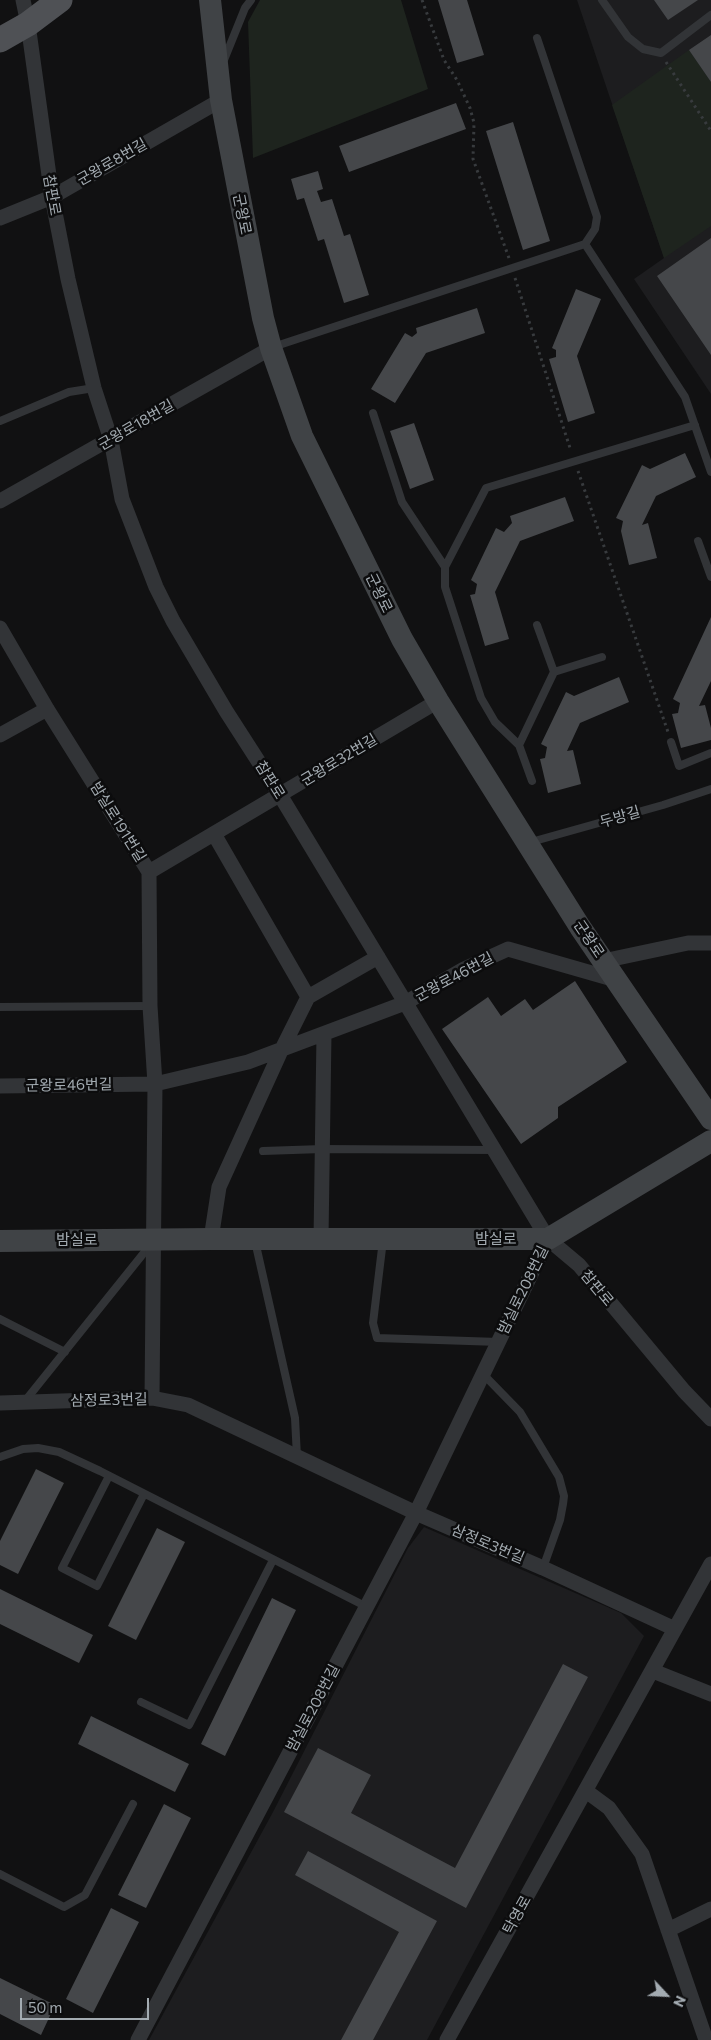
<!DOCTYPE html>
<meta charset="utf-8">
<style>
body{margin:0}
#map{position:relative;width:711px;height:2040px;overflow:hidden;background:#111112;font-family:Commissioner,sans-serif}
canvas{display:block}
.north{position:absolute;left:641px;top:1970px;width:50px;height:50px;-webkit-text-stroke:4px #0c0c0d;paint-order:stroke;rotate:115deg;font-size:14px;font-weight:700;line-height:20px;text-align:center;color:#a3abb1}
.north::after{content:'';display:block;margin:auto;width:18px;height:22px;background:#a3abb1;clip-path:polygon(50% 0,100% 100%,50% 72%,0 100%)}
.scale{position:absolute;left:20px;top:1998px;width:129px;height:22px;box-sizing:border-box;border:2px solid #a3abb1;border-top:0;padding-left:6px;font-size:15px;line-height:18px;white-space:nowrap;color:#a3abb1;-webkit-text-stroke:4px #0c0c0d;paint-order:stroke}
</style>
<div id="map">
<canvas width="711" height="2040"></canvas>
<div class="north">N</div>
<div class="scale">50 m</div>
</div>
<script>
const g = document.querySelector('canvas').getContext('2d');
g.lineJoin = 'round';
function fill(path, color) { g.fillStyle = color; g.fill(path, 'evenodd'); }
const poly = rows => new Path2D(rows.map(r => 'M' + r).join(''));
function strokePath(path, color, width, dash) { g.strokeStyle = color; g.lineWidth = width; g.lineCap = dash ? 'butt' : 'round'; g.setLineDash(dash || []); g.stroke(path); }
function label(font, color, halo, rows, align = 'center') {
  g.font = font + ' Commissioner,"Noto Sans KR",sans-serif'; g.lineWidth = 5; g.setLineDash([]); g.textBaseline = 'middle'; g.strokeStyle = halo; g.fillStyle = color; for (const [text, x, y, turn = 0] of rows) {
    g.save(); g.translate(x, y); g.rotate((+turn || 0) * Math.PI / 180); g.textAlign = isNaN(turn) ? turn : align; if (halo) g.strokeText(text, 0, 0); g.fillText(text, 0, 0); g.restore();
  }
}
fill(poly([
 [577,0,711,0,711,394,634,279,664,258],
 [424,1527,621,1613,644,1636,427,2040,149,2040,273,1812,408,1548]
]), '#1d1d1f');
fill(poly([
 [260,0,401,0,428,89,253,158,248,22],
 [689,50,711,82,711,226,664,258,612,105]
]), '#1e241e');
fill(poly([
 [438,0,467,0,484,55,457,63],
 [654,0,698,0,668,20],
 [711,35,711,82,689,50],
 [456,103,466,129,349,172,339,146],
 [513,122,550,241,523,250,486,131],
 [318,171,323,189,317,191,321,202,332,199,344,236,350,234,369,295,344,303,324,239,318,241,304,198,297,200,291,179],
 [711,238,711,355,657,276],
 [576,289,601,299,577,356,595,413,568,422,549,359,556,357,556,350,552,348],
 [477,308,485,333,426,353,395,403,371,389,405,333,412,337,417,333,416,328],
 [414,423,434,480,410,489,390,431],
 [685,453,696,477,656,496,642,525,648,523,657,558,629,565,621,531,623,521,616,518,642,465,650,469],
 [565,497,574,521,520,541,495,592,509,639,485,646,470,595,475,594,477,584,471,580,496,528,504,532,512,523,510,516],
 [711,617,711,681,699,706,705,705,711,728,711,740,681,748,672,714,678,713,680,703,673,699],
 [619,677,629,702,580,723,567,751,573,750,581,784,548,793,540,759,545,758,547,747,541,744,566,692,574,696],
 [575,981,627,1062,558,1107,558,1118,521,1144,442,1029,488,997,501,1016,525,999,533,1010],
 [36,1469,64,1483,18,1574,0,1565,0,1541],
 [157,1528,185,1542,136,1640,108,1626],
 [0,1589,93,1635,79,1663,0,1624],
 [272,1598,296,1610,225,1756,201,1744],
 [563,1664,588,1677,466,1908,284,1812,318,1748,371,1775,351,1813,455,1868],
 [91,1716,189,1764,175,1792,78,1744],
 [164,1804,191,1818,146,1908,118,1895],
 [308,1851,437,1921,373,2040,341,2040,399,1932,295,1875],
 [111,1908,139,1922,93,2013,66,1999],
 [0,1978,55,2005,41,2035,0,2014]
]), '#45474a');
strokePath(poly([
 [422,0,444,60,457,80,470,108,474,123,473,159,509,258],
 [666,62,711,131],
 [515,278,571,451],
 [578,471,668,732]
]), '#383b3e', 3, [2.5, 4]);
strokePath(poly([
 [602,0,628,37,643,49,661,53,711,15],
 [224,60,245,8,251,0],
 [585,244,685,397,711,472],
 [273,347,585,244,595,229,597,217,537,38],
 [373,413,402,502,445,567,445,587,481,698,495,722,519,745,532,781],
 [0,421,69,392,94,388],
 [698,541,711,577],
 [445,567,486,488,695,425],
 [537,625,554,672],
 [671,742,679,766,711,753],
 [519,745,554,672,602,657],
 [531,842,663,805,711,789],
 [0,1007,150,1006],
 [263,1151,322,1149,494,1150],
 [383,1240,373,1323,377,1338,499,1342],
 [255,1241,295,1418,297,1457],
 [0,1319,65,1352],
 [483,1374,520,1412,559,1477,564,1496,563,1504,560,1520,543,1568],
 [25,1401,151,1244],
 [0,1457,23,1449,38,1448,59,1452,100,1471,367,1607],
 [109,1476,62,1568,97,1586,144,1494],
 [141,1702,189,1725,273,1560],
 [0,1874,64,1907,85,1895,133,1804]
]), '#323437', 8);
strokePath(poly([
 [23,0,28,24,52,197,68,279,94,388,111,440,122,499,156,587,173,621,226,711,280,795,548,1239,579,1265,684,1391,711,1419],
 [0,218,52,197,221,100],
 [0,501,271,348],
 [0,628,47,709,149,872,150,1006,155,1084,152,1398],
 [0,735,47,709],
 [214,834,308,997],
 [149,872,438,701],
 [603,961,688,943,711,943],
 [0,1086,155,1084,248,1062,405,1003,464,969,508,949,616,980],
 [211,1239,219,1187,280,1053,308,997,378,957],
 [321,1239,324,1034],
 [0,1403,152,1398,188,1405,416,1513,543,1568,675,1629],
 [653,1671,711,1694],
 [586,1791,609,1808,642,1854,706,2040],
 [668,1930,711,1909],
 [138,2040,416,1513,548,1239],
 [447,2040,711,1564]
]), '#323437', 15);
strokePath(poly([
 [210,0,221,100,263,318,271,348,302,436,402,639,438,701,580,927,711,1119],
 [0,1241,211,1239,548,1239,711,1141]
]), '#404346', 22);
strokePath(poly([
 [0,40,28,24,60,0]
]), '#4f5155', 25);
label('15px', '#a3abb1', '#0c0c0d', [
 ["군왕로8번길",112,162,-30],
 ["참판로",52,195,80],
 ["군왕로",242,214,79],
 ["군왕로18번길",136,425,-30],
 ["군왕로",379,593,64],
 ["군왕로32번길",339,760,-31],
 ["참판로",270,780,58],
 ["두방길",620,817,-16],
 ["밤실로191번길",118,822,58],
 ["군왕로",589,939,56],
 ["군왕로46번길",454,977,-28],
 ["군왕로46번길",69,1085,-1],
 ["밤실로",496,1239],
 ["밤실로",77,1240],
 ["참판로",597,1288,50],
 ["밤실로208번길",523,1290,-64],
 ["삼정로3번길",109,1400,-1],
 ["삼정로3번길",488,1544,23],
 ["밤실로208번길",313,1708,-62],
 ["탁영로",517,1915,-61]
]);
</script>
